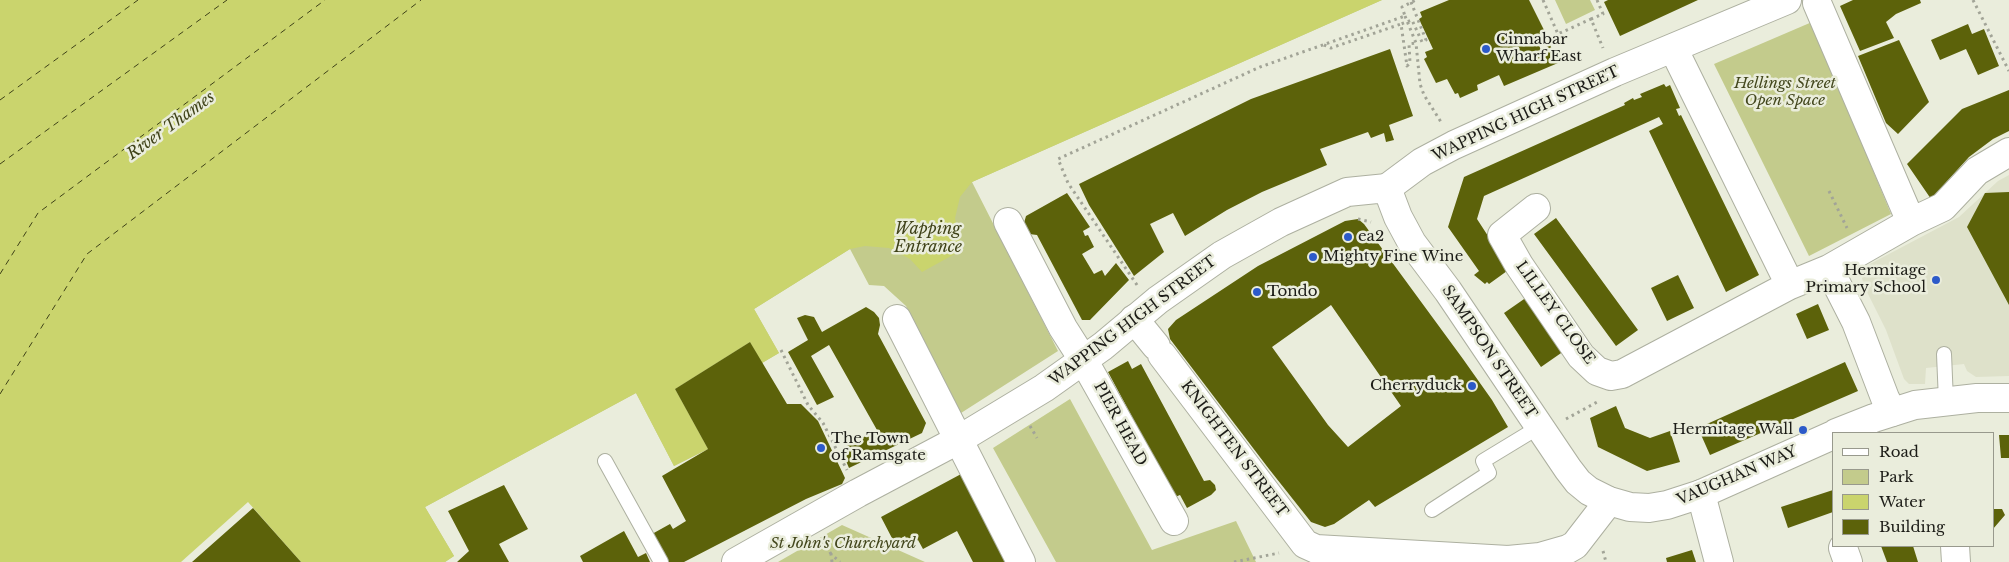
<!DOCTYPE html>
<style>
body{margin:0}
#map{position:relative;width:2009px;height:562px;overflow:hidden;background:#eaeddc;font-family:"Libre Baskerville",serif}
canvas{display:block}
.legend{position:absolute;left:1832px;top:432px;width:162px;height:115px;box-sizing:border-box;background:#eaeddc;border:1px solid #98998d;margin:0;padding:6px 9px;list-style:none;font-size:15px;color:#1c1c17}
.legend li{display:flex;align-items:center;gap:10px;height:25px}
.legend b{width:25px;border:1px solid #98998d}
</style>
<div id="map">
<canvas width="2009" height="562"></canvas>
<ul class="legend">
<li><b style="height:6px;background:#fff"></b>Road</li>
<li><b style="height:14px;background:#c3cb8c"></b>Park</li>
<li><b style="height:14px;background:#cad46d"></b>Water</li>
<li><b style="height:14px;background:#5c620a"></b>Building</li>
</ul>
</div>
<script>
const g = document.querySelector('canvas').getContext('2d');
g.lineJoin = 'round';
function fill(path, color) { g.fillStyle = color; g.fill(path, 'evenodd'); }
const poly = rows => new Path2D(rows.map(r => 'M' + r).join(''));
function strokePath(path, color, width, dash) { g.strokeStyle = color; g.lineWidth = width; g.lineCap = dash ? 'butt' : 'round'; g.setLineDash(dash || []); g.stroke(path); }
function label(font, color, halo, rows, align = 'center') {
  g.font = font + ' "Libre Baskerville",serif'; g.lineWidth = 5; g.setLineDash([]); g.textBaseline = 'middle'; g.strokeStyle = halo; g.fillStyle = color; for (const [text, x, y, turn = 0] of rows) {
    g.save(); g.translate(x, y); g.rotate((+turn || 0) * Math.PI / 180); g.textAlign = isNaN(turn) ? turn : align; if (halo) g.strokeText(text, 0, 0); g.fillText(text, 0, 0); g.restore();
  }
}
fill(poly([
 [2009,175,2009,376,1976,377,1967,371,1964,364,1926,368,1925,384,1909,384,1904,379,1886,330,1864,286,1862,278,1864,272,1870,264,1959,217,1998,181]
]), '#dee1ca');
fill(poly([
 [1121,0,1382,0,972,182,1058,351,961,413,906,306,884,286,869,285,850,249,754,309,779,353,762,363,750,342,675,389,708,449,674,466,636,393,425,507,454,556,445,562,282,562],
 [1555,0,1590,0,1595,10,1566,24],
 [1812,22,1891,214,1809,256,1714,64],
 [1070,399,1152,550,1236,521,1256,562,1056,562,993,448],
 [842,525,925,562,778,562]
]), '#c3cb8c');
fill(poly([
 [0,0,1382,0,972,182,960,197,955,218,962,250,922,272,910,259,889,248,865,246,850,249,754,309,779,353,762,363,750,342,675,389,708,449,674,466,636,393,425,507,454,556,445,562,0,562]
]), '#cad46d');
fill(poly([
 [248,502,301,562,181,562]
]), '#eaeddc');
strokePath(poly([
 [0,100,138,0],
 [0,164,227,0],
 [0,274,38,213,325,0],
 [0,394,87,254,421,0]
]), '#3f4218', 1, [6, 5]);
fill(poly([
 [1449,0,1529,0,1548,38,1538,43,1541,50,1550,45,1558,63,1504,86,1499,75,1477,85,1478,90,1460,98,1458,93,1455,94,1447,79,1436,83,1424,59,1427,57,1425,52,1433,49,1419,19,1422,17,1420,12],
 [1608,0,1698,0,1620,36,1604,2],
 [1853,0,1920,0,1921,3,1896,14,1886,22,1894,38,1860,51,1840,6],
 [1968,24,1972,34,1984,29,1999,66,1978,75,1966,49,1940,60,1931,40],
 [1899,40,1929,102,1898,134,1886,123,1858,56],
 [1390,49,1413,116,1389,125,1394,140,1386,142,1384,133,1371,138,1368,132,1320,149,1327,165,1262,192,1227,210,1185,236,1173,213,1150,224,1164,252,1134,276,1089,205,1079,184,1251,99],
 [1664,84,1666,87,1670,85,1680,108,1676,109,1679,116,1681,115,1759,275,1726,292,1649,131,1663,124,1659,117,1484,196,1477,219,1501,256,1499,258,1507,271,1489,284,1487,282,1485,284,1474,275,1479,271,1448,227,1464,177,1625,105,1624,103,1633,98,1634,100,1642,97,1640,94],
 [2009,90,2009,131,1993,139,1969,157,1931,199,1907,164,1962,109],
 [2009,192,2009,305,1967,227,1985,193],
 [1067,193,1090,227,1083,231,1085,236,1088,235,1094,247,1082,254,1094,274,1102,270,1105,276,1116,263,1129,280,1090,320,1082,320,1037,235,1029,234,1024,223,1026,216],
 [1556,218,1638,330,1616,346,1534,234],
 [1358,219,1364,224,1463,359,1492,400,1508,427,1375,507,1369,500,1334,524,1325,527,1311,522,1269,469,1170,339,1168,329,1176,320,1258,266,1345,221],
 [1331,305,1401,406,1348,447,1328,425,1272,347],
 [1678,275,1694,308,1667,321,1651,288],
 [1527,297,1564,351,1541,367,1504,313],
 [1818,304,1829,330,1807,339,1796,314],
 [866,307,874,312,879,318,880,325,878,334,926,423,922,433,849,468,841,449,877,430,829,345,811,356,834,397,817,405,788,352,808,340,797,318,805,315,814,317,822,332],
 [750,342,787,404,801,404,818,421,845,478,842,484,806,499,684,562,668,562,652,534,670,524,673,529,686,521,662,476,708,449,675,389],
 [1128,361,1132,369,1141,364,1204,481,1210,480,1215,485,1216,490,1211,495,1187,508,1180,495,1175,497,1108,372],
 [1845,362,1858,391,1710,455,1698,428],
 [1616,406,1625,428,1650,438,1670,431,1680,462,1647,471,1598,447,1590,418],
 [1999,435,2009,435,2009,458,2001,458],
 [963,473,1011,562,973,562,957,531,923,549,918,540,909,544,905,536,894,542,881,517],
 [504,485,528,529,499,544,509,562,457,562,469,551,448,511],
 [1833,490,1833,512,1788,528,1781,507],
 [253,508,301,562,192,562],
 [1993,509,2002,509,2005,515,1993,529],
 [624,531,638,557,646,553,650,562,583,562,580,556],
 [1881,546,1913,546,1918,562,1887,562],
 [1692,550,1696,562,1667,562,1666,558]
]), '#5c620a');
const lane = poly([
 [1944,354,1946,401],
 [605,461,661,562],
 [1432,510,1489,473,1483,461,1539,427]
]);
const street = poly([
 [1817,3,1911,222],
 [1673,48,1790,285],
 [1387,188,1422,162,1454,145,1615,72,1787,0],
 [1536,208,1502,235,1519,265,1581,356,1597,371,1611,376,1622,374,1790,285,1829,269,1911,222,1943,207,1977,171,2009,152],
 [1008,222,1063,328,1084,361,1174,521],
 [1829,269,1856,322,1885,398,1892,412],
 [897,319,1021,562],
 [1134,319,1156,346],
 [1162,355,1305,544,1316,549,1508,560,1540,557,1568,549,1575,545,1609,501],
 [1701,494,1719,562],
 [1955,546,1956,562],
 [1843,548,1848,562]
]);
const secondary = poly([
 [1836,433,1874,418,1915,405,1977,398,2009,398],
 [736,562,858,493,958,440,1044,388,1103,346,1158,300,1222,255,1281,222,1347,192,1387,188,1398,217,1412,243,1448,291,1568,469,1578,482,1589,491,1609,501,1630,507,1649,508,1667,505,1701,494,1833,435]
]);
strokePath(lane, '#adb0a0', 16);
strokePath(street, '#adb0a0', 30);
strokePath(secondary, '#adb0a0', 30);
strokePath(poly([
 [1543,0,1558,34,1591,19],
 [1597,0,1603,14,1591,19,1603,48],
 [1973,0,2009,71],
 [1411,2,1426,40,1422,42,1412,20,1401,24,1407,66,1410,63,1409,44,1416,43],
 [1405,16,1416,43,1420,84,1424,95,1441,122],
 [1324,45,1331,48,1401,24],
 [1829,191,1847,228],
 [1358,219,1371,222],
 [1137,285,1068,183,1058,159,1260,67,1405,16,1402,7,1416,0],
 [781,350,808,405,823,423,847,470],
 [1566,419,1599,401],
 [1030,426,1037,438],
 [823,541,831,554],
 [1603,551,1606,562],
 [832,562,831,554,840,562],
 [1234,562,1279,553]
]), '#a2a497', 3, [2.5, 4]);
strokePath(lane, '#fff', 14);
strokePath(street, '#fff', 28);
strokePath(secondary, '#fff', 28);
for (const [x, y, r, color] of [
 [1486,49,5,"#2c5ac9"],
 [1348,237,5,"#2c5ac9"],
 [1313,257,5,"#2c5ac9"],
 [1936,280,5,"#2c5ac9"],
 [1257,292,5,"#2c5ac9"],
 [1472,386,5,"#2c5ac9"],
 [1803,430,5,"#2c5ac9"],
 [821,448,5,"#2c5ac9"]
]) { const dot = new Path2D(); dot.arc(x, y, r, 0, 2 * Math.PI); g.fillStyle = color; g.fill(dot); strokePath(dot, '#eaeddc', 2); }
label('15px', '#1c1c17', '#eaeddc', [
 ["Cinnabar",1496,40],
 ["Wharf East",1496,57],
 ["ea2",1358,237],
 ["Mighty Fine Wine",1323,257],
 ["Hermitage",1926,271,"right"],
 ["Primary School",1926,288,"right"],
 ["Tondo",1267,292],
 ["Cherryduck",1462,386,"right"],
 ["Hermitage Wall",1793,430,"right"],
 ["The Town",831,439],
 ["of Ramsgate",831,456]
], 'left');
label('italic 15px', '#43471d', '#eaeddc', [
 ["Hellings Street",1785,84],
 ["Open Space",1785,101],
 ["St John's Churchyard",843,544]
]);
label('15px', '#1c1c17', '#eaeddc', [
 ["WAPPING HIGH STREET",1526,114,-25],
 ["LILLEY CLOSE",1555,313,54],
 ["WAPPING HIGH STREET",1133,321,-37],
 ["SAMPSON STREET",1489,352,56],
 ["PIER HEAD",1120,424,61],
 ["KNIGHTEN STREET",1234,449,53],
 ["VAUGHAN WAY",1737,476,-23]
]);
label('italic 16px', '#3f4218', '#eaeddc', [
 ["River Thames",171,126,-36],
 ["Wapping",928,229],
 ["Entrance",928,247]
]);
</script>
